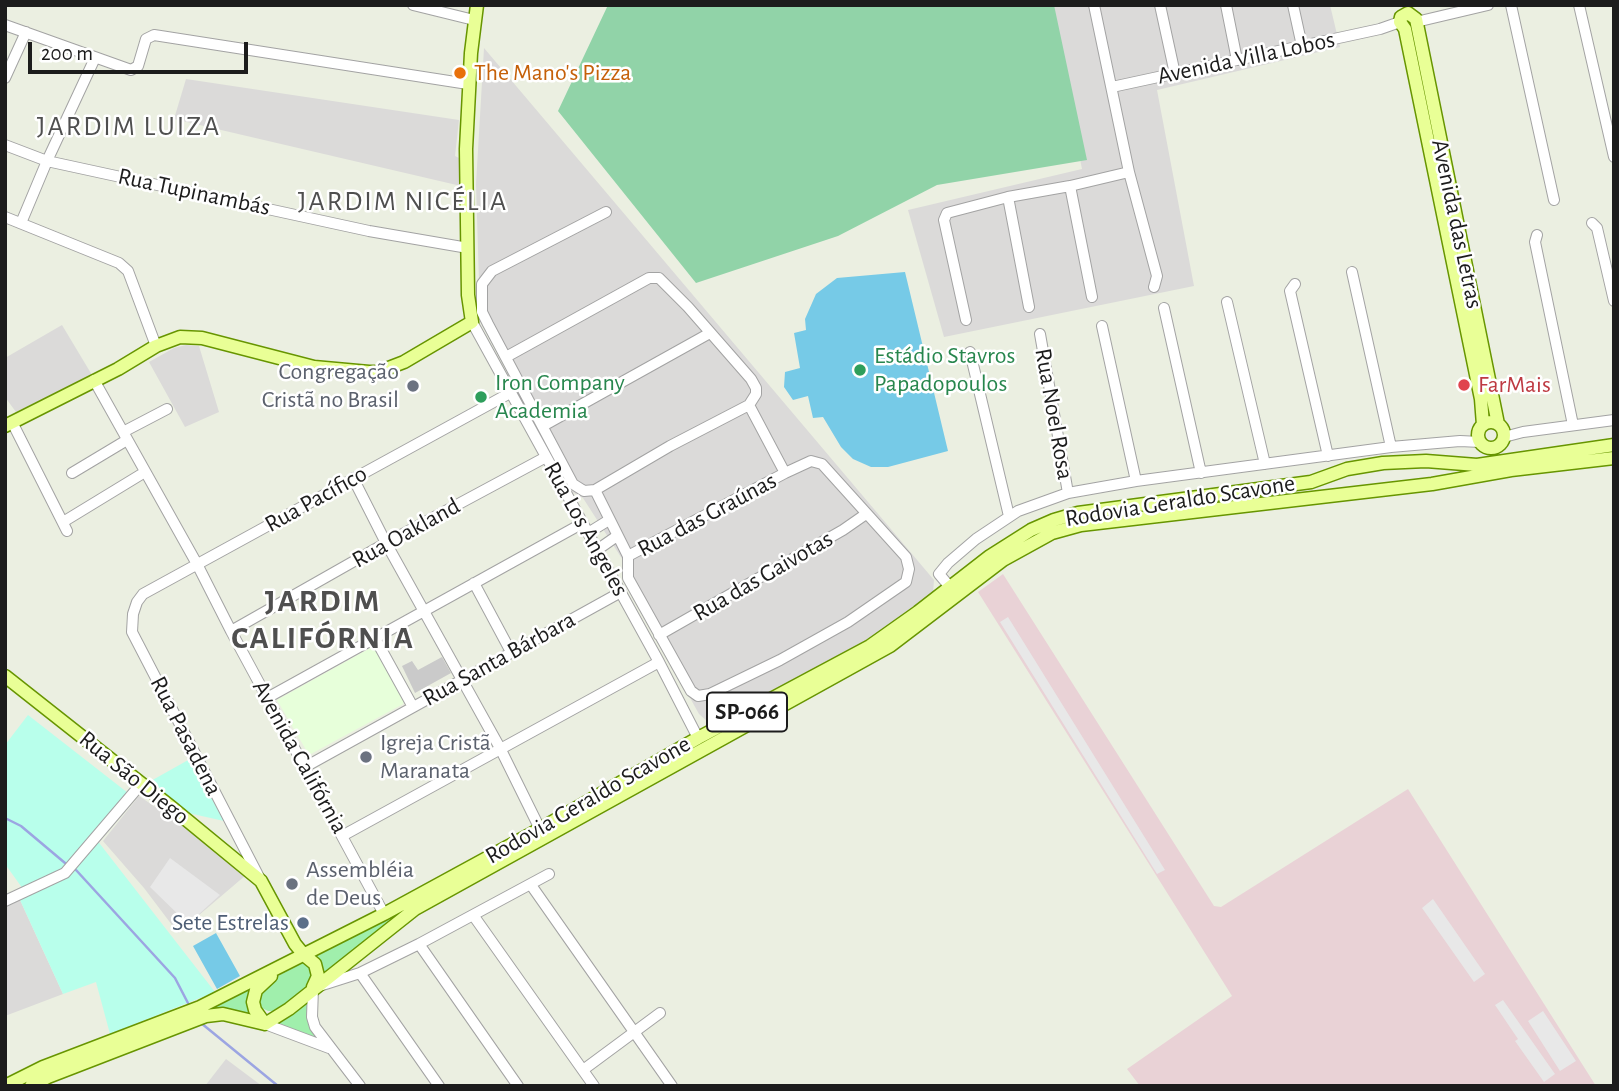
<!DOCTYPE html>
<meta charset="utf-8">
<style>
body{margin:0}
#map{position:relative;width:1619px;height:1091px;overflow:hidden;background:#ebefe1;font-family:"Alegreya Sans",sans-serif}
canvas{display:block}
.frame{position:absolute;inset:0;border:7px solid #1c1c1c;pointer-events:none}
.scale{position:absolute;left:28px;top:42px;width:220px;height:32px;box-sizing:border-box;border:4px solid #1c1c1c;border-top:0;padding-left:9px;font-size:21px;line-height:24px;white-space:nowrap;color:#1c1c1c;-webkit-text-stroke:5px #fff;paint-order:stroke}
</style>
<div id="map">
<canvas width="1619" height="1091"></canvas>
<div class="frame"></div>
<div class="scale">200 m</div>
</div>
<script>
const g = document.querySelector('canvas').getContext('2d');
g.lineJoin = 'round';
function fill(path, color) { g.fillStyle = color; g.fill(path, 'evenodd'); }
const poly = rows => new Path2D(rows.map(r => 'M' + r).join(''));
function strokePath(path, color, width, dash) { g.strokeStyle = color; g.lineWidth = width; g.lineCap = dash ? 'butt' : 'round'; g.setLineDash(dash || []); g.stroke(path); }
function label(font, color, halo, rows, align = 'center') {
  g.font = font + ' "Alegreya Sans",sans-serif'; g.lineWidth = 5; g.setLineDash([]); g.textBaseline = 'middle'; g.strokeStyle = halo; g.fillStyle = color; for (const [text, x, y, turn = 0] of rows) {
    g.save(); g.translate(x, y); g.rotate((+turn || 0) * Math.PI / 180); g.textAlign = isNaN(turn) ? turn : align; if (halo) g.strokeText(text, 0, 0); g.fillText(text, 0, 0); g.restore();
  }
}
fill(poly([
 [1049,5,1330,5,1340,47,1157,90,1194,286,944,337,908,210,1082,169],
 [484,48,934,580,933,593,898,624,722,720,708,722,699,714,624,579,626,565,583,498,572,492,480,315,476,184],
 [186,79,459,120,455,156,461,159,461,186,174,119],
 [62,325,92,375,16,412,5,397,5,358],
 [186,345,199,346,219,412,185,427,149,362,174,348],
 [139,796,194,833,246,875,178,933,144,888,103,841],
 [20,900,63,994,5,1016,5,905],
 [226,1059,262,1086,205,1086]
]), '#dbdad9');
fill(poly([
 [1003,574,1214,906,1221,907,1408,789,1596,1086,1140,1086,1127,1069,1232,996,978,592]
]), '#e9d2d6');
fill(poly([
 [374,646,404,701,403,704,309,755,277,700]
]), '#e7ffda');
fill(poly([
 [442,657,451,673,415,693,402,666,412,661,418,670]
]), '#cacaca');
fill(poly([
 [401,911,401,913,323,978,315,955],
 [297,963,304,963,310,966,313,981,276,1011,268,1011,262,1008,258,995,270,982],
 [252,986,248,999,252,1015,194,1015],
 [309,1002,320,1041,274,1022]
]), '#a0efac');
fill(poly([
 [608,5,1054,5,1087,160,937,185,838,236,696,283,558,111]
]), '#91d3a8');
fill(poly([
 [28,715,128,793,93,835,215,992,110,1034,96,982,63,994,20,900,23,889,5,864,5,745],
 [190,759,224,821,184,812,149,782]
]), '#b8ffeb');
fill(poly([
 [905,272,948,451,888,467,871,467,853,459,841,447,823,417,813,418,808,396,793,400,784,387,785,372,800,368,794,333,806,330,805,319,816,294,837,278],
 [216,933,240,976,217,989,193,946]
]), '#76cae7');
fill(poly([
 [1008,617,1165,870,1157,874,1000,622],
 [170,858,220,895,188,924,150,887],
 [1433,899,1485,974,1474,982,1422,908],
 [1503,1000,1555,1074,1544,1082,1515,1041,1518,1039,1495,1005],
 [1543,1011,1576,1061,1560,1071,1528,1021]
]), '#e8e8e8');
strokePath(poly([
 [5,818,21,826,65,863],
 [76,870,175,978,190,1007],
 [201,1023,278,1086]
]), '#9ca5e2', 2.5);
const minor = poly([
 [413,5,474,20],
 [1094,5,1129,172,1157,276,1154,287],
 [1160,5,1175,74],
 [1226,5,1237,60],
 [1293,5,1302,46],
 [1511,5,1554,200],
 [1579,5,1614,157],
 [1416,22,1488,5],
 [5,25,131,70,138,66,146,39,154,35,468,84],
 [5,78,26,32],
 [1112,87,1380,29,1400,22],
 [5,145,47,161,369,231,468,248],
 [1070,186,1092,297],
 [1008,197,1029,307],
 [5,217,119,263,128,271,156,346],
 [21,223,47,161,95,58],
 [1592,223,1597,228,1614,301],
 [1537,235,1535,242,1573,425],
 [1352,272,1391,447],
 [1295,284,1290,291,1328,456],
 [1227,302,1265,464],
 [1164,308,1201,473],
 [966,320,944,220,947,213,1008,197,1070,186,1129,172],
 [472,322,659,662,698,738],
 [1102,326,1136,481],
 [1040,334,1068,493],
 [970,352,1009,516],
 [506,357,649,278,659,278,688,307,751,379,756,388,756,394,749,405,785,473,811,461,822,464,906,557,909,569,906,582,848,622,780,660,710,694,698,696,691,691,628,578,628,556,595,490,584,491,573,484,488,324,482,312,482,284,492,271,606,212],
 [94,380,197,564,231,631,384,914],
 [12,422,67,531],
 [543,426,710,333],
 [123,432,167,409],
 [1504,437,1523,432,1614,420],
 [72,473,127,440],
 [353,478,386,543,500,748,540,829],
 [595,490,670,446,749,405],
 [63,522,145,472],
 [588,533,609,520],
 [597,550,617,536],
 [628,556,785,473],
 [474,583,511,652],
 [950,587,939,574,948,563,976,539,1018,511,1068,493,1136,481,1391,447,1460,441,1480,442],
 [231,631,386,543,546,457],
 [659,635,843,530,866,514],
 [376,640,413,707],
 [267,698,583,523],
 [305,767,621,592],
 [342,836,659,662],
 [259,877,132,632,133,614,137,602,143,594,510,393],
 [531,885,672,1086],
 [5,901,65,873,141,784],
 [473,915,594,1086],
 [419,944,518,1086],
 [360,973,439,1086],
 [265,1024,329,1048],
 [583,1070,660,1013],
 [360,1086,315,1027,312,1017,313,988,360,973,419,944,549,874]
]);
const major = poly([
 '1478 435a13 13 0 1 1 26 0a13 13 0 1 1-26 0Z',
 [1483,425,1481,399,1405,29,1400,22,1401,17,1408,13,1416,19,1498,424],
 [5,426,118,369,156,346,180,337,202,338,314,367,369,372,378,372,404,362,472,322,468,295,466,149,471,53,477,5],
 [5,676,171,807,261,881,295,944,304,955,315,964,318,976,313,987],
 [265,1024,255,1010,253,1002,256,990,271,976],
 [5,1086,43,1067,200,1007,384,914,540,829,698,738,870,646,918,612,990,556,1031,530,1054,520,1078,513,1311,482,1347,469,1383,463,1426,461,1477,465,1614,445],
 [31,1086,48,1077,206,1016,223,1014,265,1024,289,1009,415,909,890,646,1003,560,1052,533,1081,525,1432,484,1511,470,1614,458]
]);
strokePath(minor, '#a3a3a3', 12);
strokePath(major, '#679500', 15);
strokePath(minor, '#fff', 10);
strokePath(major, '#e9ff96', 12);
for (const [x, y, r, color] of [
 [460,73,7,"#e8710a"],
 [860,370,7,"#2e9e5b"],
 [1464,385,7,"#e0444e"],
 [413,386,7,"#6b7280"],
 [481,397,7,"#2e9e5b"],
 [366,757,7,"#6b7280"],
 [292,884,7,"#6b7280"],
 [303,923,7,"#5c6f8a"]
]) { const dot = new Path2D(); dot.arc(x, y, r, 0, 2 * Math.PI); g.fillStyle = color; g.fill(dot); strokePath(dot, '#fff', 2.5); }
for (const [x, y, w] of [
 [747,712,80]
]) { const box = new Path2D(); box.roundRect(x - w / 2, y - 19.5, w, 39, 5); g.fillStyle = '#fff'; g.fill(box); strokePath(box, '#1c1c1c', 2); }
label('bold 23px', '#1c1c1c', null, [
 ["SP-066",747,712]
]);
label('24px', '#1c1c1c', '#fff', [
 ["Avenida Villa Lobos",1246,58,-12],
 ["Rua Tupinambás",194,192,12],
 ["Avenida das Letras",1457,224,78],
 ["Rua Noel Rosa",1054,414,80],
 ["Rua Pacífico",316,499,-29],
 ["Rodovia Geraldo Scavone",1180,501,-9],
 ["Rua das Graúnas",707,515,-28],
 ["Rua Los Angeles",586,529,61],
 ["Rua Oakland",406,533,-29],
 ["Rua das Gaivotas",763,576,-30],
 ["Rua Santa Bárbara",499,659,-29],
 ["Rua Pasadena",186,736,63],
 ["Avenida Califórnia",300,757,61],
 ["Rua São Diego",134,778,39],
 ["Rodovia Geraldo Scavone",588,800,-30]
]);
label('24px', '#c56008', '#fff', [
 ["The Mano's Pizza",474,73]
], 'left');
label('24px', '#27864d', '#fff', [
 ["Estádio Stavros",874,356],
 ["Papadopoulos",874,384],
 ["Iron Company",495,383],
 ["Academia",495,411]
], 'left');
label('24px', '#5b616d', '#fff', [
 ["Congregação",399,372,"right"],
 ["Cristã no Brasil",399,400,"right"],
 ["Igreja Cristã",380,743],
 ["Maranata",380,771],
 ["Assembléia",306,870],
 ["de Deus",306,898]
], 'left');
label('24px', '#be3a42', '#fff', [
 ["FarMais",1478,385]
], 'left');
label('24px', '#4e5e75', '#fff', [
 ["Sete Estrelas",289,923]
], 'right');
g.letterSpacing = '2px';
label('28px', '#4f4f4f', '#fff', [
 ["JARDIM LUIZA",129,127],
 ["JARDIM NICÉLIA",403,202]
]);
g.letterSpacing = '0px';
g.letterSpacing = '2px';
label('bold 32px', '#4f4f4f', '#fff', [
 ["JARDIM",323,601],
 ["CALIFÓRNIA",323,638]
]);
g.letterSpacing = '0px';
</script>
